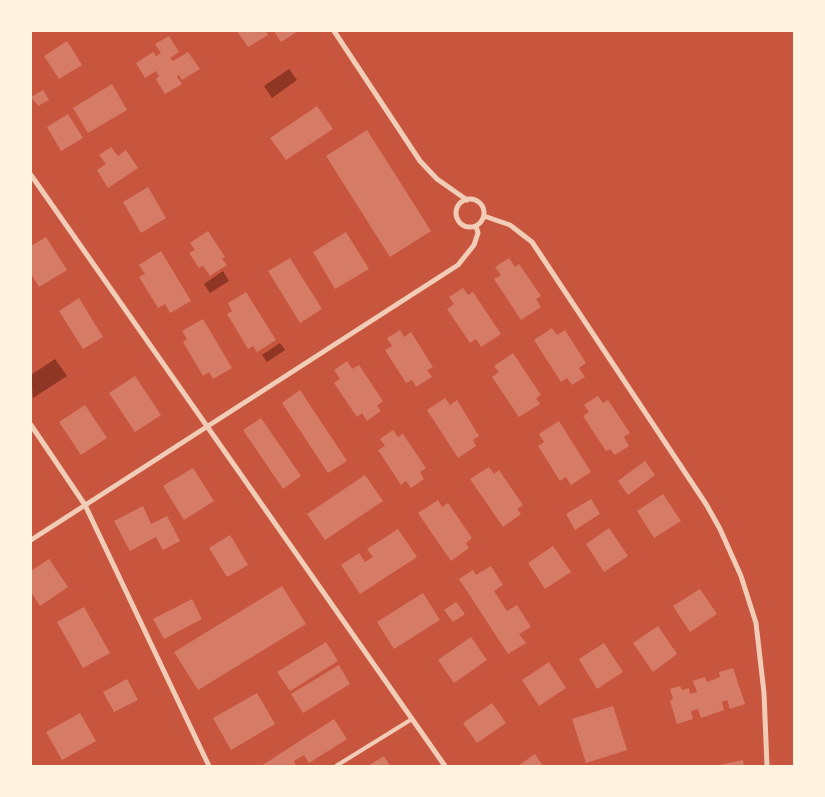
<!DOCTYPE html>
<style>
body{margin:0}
#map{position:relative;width:825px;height:797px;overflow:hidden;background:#c8553d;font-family:Arial,sans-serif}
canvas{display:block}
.frame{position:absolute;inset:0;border:32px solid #fff3e0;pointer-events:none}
</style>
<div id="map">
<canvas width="825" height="797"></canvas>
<div class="frame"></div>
</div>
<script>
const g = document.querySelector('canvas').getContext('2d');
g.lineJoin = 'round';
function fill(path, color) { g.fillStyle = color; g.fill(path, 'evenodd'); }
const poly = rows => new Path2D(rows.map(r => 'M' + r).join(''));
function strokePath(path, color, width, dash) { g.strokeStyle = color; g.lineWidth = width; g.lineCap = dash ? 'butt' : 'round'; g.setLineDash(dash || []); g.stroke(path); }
fill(poly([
 [289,69,297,80,272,98,264,86],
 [223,271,229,281,210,293,204,284],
 [280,343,285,350,267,362,262,355],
 [55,359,67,376,33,398,31,375]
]), '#8f3625');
fill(poly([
 [237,31,266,31,268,35,248,47],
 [274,31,298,31,281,42],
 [169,36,179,52,170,58,173,61,188,52,200,69,182,80,179,75,177,77,182,84,165,94,156,79,159,76,156,71,145,78,136,63,153,52,156,56,161,53,155,44],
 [67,41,82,65,59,79,44,56],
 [112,84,127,110,88,133,73,108],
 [43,90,49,100,38,106,31,97],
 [317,106,333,129,286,160,270,138],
 [68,114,83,138,61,151,47,127],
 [367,130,431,231,390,257,326,156],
 [111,147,118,156,126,150,138,168,108,188,97,170,106,164,99,155],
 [148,187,166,218,141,233,123,202],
 [208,231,225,257,222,259,227,265,210,276,203,266,199,268,189,253,195,250,190,243],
 [346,232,369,269,335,289,313,252],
 [46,237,67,270,39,287,31,274,31,246],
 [161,251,191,301,170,313,165,304,158,308,139,277,145,274,139,265],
 [290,258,322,309,300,323,268,271],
 [509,258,515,267,519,264,541,296,536,299,541,307,521,320,494,279,501,275,495,267],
 [463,288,468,295,473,292,501,334,481,347,476,339,470,343,447,309,454,304,449,297],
 [246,292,276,340,257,352,253,346,248,349,227,314,232,311,228,303],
 [79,298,103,337,83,349,59,311],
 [203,319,232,368,213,379,209,372,203,376,183,342,187,339,182,331],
 [552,328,557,335,565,330,586,363,579,368,585,377,572,385,567,378,561,382,534,340],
 [400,330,404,337,411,332,433,367,427,370,432,377,416,387,412,380,406,383,385,350,392,346,387,338],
 [513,353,541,395,536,398,540,404,519,417,492,377,499,372,494,366],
 [347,361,352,369,359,365,383,401,377,406,381,411,367,421,362,413,357,417,334,383,340,379,334,370],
 [135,376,161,415,135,432,109,393],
 [300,390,347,461,328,473,282,403],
 [598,396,603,403,608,400,630,433,624,437,629,446,615,455,610,449,606,451,583,416,589,412,584,405],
 [445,398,450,405,457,400,479,436,473,440,476,446,458,458,427,410],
 [85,405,107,438,81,455,59,422],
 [261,418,301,476,283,489,243,430],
 [559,421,591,472,571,485,566,477,560,481,538,446,544,442,539,434],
 [393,430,398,437,403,434,426,468,420,472,424,479,411,488,406,481,401,485,378,450,385,446,380,439],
 [645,461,655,475,628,495,618,481],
 [489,467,494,474,499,470,523,505,517,509,521,514,503,527,470,479],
 [193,468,214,501,184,520,163,486],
 [365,475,383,501,325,540,307,514],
 [663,494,681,521,654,538,637,511],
 [591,499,600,514,575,530,566,514],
 [438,500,442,507,448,503,472,538,466,543,469,548,451,561,418,513],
 [143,506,151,524,167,516,180,541,163,550,156,537,130,551,114,521],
 [609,528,628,556,604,572,586,544],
 [398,529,417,557,360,594,341,565,359,553,365,562,373,557,367,549],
 [230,535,248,565,227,577,209,548],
 [553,546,571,572,545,589,528,563],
 [49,559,68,587,40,606,31,592,31,571],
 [491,566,503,585,494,591,507,611,517,605,531,627,519,634,526,643,508,654,459,579,473,570,476,575],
 [282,586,306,624,198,690,174,652],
 [700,589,717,614,690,632,673,606],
 [423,593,440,620,394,649,377,622],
 [192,599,202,619,164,639,153,619],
 [456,602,465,614,453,622,444,610],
 [84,607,110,653,83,668,57,622],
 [658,626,677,654,653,672,633,643],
 [471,637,487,660,454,683,438,660],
 [326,642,338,661,290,691,277,672],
 [604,643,623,672,597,689,579,659],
 [549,662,566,688,539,706,522,680],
 [339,665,350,684,303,713,291,694],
 [733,668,745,704,730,709,727,700,722,702,724,710,701,718,698,709,691,711,693,719,677,724,670,701,673,699,670,689,680,686,682,690,689,688,690,694,697,692,693,681,705,677,707,682,720,677,719,672],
 [127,679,138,700,114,712,103,692],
 [257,693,275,724,231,750,213,718],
 [492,703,506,723,477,743,463,723],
 [613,706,627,750,586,763,572,719],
 [80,713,96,741,62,760,46,732],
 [334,719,347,739,309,763,304,755,294,761,296,766,261,766],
 [535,754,543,766,518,766],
 [384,756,390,766,368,766],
 [743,760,744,766,720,766,719,765]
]), '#d67c66');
strokePath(poly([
 [336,766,412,719]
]), '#f1ccb7', 4);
strokePath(poly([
 [334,31,420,161,437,179,467,200],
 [31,175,445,766],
 '456 213a14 14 0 1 1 28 0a14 14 0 1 1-28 0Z',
 [484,216,510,225,532,242,706,504,720,529,741,576,756,623,764,693,767,766],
 [31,425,85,505,209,766],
 [31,540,458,265,474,245,478,233,476,226]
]), '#f1ccb7', 5);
</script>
